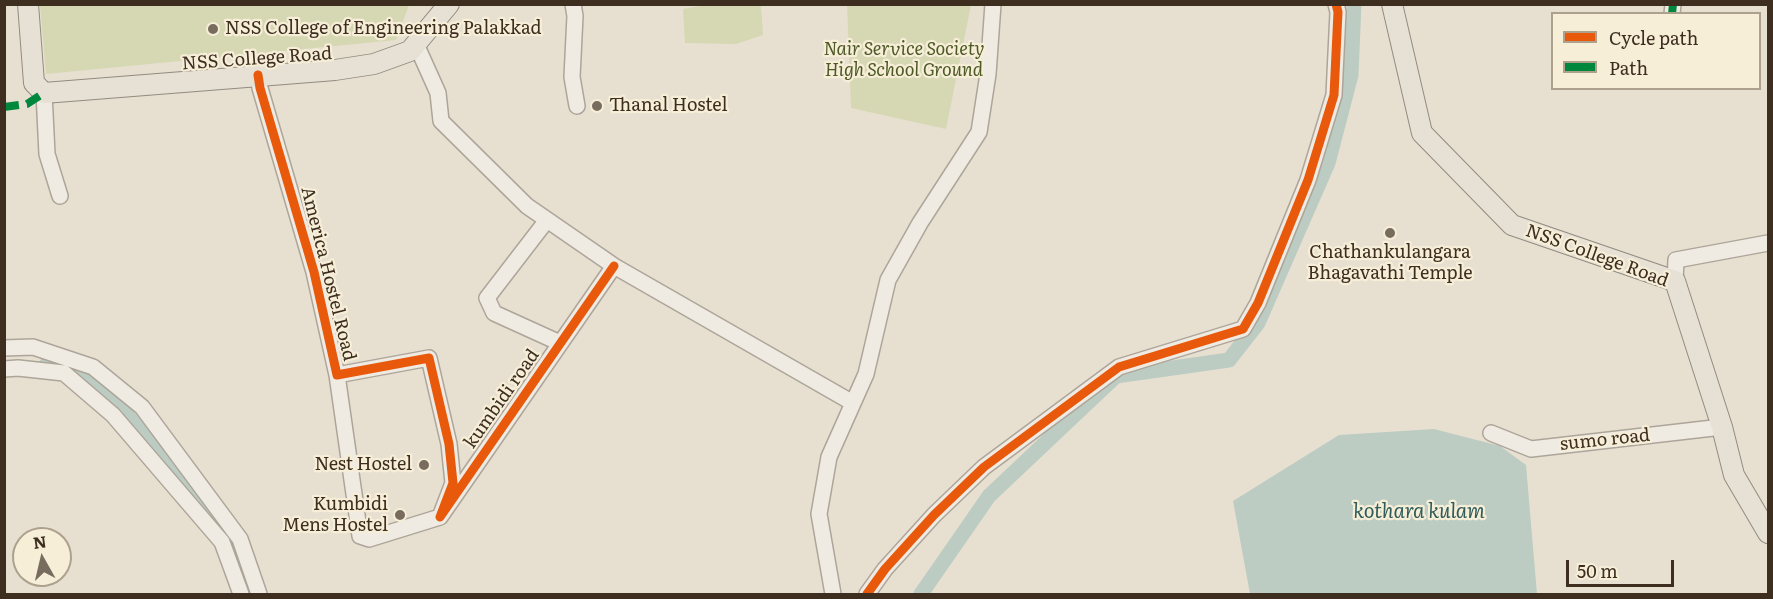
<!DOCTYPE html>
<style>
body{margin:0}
#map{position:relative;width:1773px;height:599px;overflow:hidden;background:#e7e0d1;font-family:Literata,serif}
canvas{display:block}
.frame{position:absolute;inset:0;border:6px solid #3d2e20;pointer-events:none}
.legend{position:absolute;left:1551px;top:12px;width:210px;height:78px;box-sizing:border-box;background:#f7eed8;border:2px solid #ada18e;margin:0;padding:8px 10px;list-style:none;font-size:18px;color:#3d2e20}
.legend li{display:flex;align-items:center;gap:12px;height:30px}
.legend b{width:30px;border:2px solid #ada18e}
.north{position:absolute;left:12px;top:527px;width:60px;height:60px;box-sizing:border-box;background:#f7eed8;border:2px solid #ada18e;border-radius:50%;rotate:352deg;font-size:16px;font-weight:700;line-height:24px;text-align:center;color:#3d2e20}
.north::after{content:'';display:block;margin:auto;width:21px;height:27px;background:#786c5e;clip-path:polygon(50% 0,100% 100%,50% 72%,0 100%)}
.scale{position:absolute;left:1566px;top:560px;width:108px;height:27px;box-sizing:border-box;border:3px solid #3d2e20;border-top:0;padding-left:8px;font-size:18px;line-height:21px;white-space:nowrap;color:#3d2e20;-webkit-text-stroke:4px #f7eed8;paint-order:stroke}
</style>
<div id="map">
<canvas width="1773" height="599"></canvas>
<div class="frame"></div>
<ul class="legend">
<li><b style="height:8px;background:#e8590c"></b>Cycle path</li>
<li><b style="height:8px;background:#00873e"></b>Path</li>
</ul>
<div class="north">N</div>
<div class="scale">50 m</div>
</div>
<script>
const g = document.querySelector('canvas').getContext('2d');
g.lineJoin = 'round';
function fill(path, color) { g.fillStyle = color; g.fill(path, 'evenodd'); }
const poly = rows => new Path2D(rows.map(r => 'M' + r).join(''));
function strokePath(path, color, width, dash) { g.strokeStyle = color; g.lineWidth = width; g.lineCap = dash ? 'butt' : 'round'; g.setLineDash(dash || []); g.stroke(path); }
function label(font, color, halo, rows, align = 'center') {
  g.font = font + ' Literata,serif'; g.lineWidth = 4.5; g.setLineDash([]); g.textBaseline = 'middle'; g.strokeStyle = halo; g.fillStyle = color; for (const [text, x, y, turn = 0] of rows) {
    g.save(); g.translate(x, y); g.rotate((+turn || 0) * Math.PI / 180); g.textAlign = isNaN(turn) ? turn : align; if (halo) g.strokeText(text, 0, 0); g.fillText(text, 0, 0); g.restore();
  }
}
fill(poly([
 [711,4,761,5,763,35,736,44,685,43,683,9],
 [40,5,40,4,409,5,396,40,46,74],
 [847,5,971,5,946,129,851,108]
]), '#d6d7b3');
fill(poly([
 [1434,429,1500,446,1526,465,1537,594,1250,594,1233,501,1339,435]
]), '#bcccc2');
strokePath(poly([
 [46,365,77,367,119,405,199,503,230,537,249,594],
 [921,594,989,496,1116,376,1229,360,1258,323,1328,163,1351,75,1354,4]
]), '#bcccc2', 15);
const minor = poly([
 [573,4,575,16,572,77,577,106],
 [1672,14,1673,4],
 [416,44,438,93,441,121,527,206,614,266,853,403],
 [258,75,260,88,314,272,337,375,429,358,449,444,453,483,440,517,614,266],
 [44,93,47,154,60,196],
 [547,220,487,298,494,313,560,343],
 [1675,281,1676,260,1768,243],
 [4,348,33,347,93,367,142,407,240,539,259,594],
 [4,369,18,368,64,373,113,415,222,542,241,594],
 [337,375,360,536,369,539,440,517],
 [1491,433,1531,449,1722,427],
 [833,594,819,514,829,457,866,374,888,280,920,223,979,132,988,74,993,4],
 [867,594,885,569,934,515,984,467,1119,367,1243,329,1258,303,1308,180,1334,95,1338,12,1336,4]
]);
const major = poly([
 [28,4,34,83,44,93,335,70,374,64,410,51,449,4],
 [1392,4,1422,133,1512,225,1675,281,1722,427,1734,475,1768,533]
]);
strokePath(minor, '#ada599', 18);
strokePath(major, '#928b80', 22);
strokePath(minor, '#efebe3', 15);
strokePath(major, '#e6e1d4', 20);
strokePath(poly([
 [1672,14,1673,4],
 [4,107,27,104,44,93]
]), '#00873e', 8, [15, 8]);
strokePath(poly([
 [258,75,260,88,314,272,337,375,429,358,449,444,453,483,440,517,614,266],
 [867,594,885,569,934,515,984,467,1119,367,1243,329,1258,303,1308,180,1334,95,1338,12,1336,4]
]), '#e8590c', 9);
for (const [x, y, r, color] of [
 [213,29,6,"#786c5e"],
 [597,106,6,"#786c5e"],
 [1390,233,6,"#786c5e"],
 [424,465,6,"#786c5e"],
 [400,515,6,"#786c5e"]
]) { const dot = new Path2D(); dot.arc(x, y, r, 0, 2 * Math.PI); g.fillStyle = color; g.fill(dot); strokePath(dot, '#f7eed8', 2); }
label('18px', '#3d2e20', '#f7eed8', [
 ["NSS College of Engineering Palakkad",225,29],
 ["Thanal Hostel",609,106],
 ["Chathankulangara",1390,253,"center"],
 ["Bhagavathi Temple",1390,274,"center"],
 ["Nest Hostel",412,465,"right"],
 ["Kumbidi",388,505,"right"],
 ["Mens Hostel",388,526,"right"]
], 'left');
label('italic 18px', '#4d5a26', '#f7eed8', [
 ["Nair Service Society",904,50],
 ["High School Ground",904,71]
]);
label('18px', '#3d2e20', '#f7eed8', [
 ["NSS College Road",257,59,-4],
 ["NSS College Road",1597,256,20],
 ["America Hostel Road",328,274,76],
 ["kumbidi road",502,399,-55],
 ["sumo road",1605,440,-6]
]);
label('italic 20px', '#2f5d5a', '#f7eed8', [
 ["kothara kulam",1419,512]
]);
</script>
